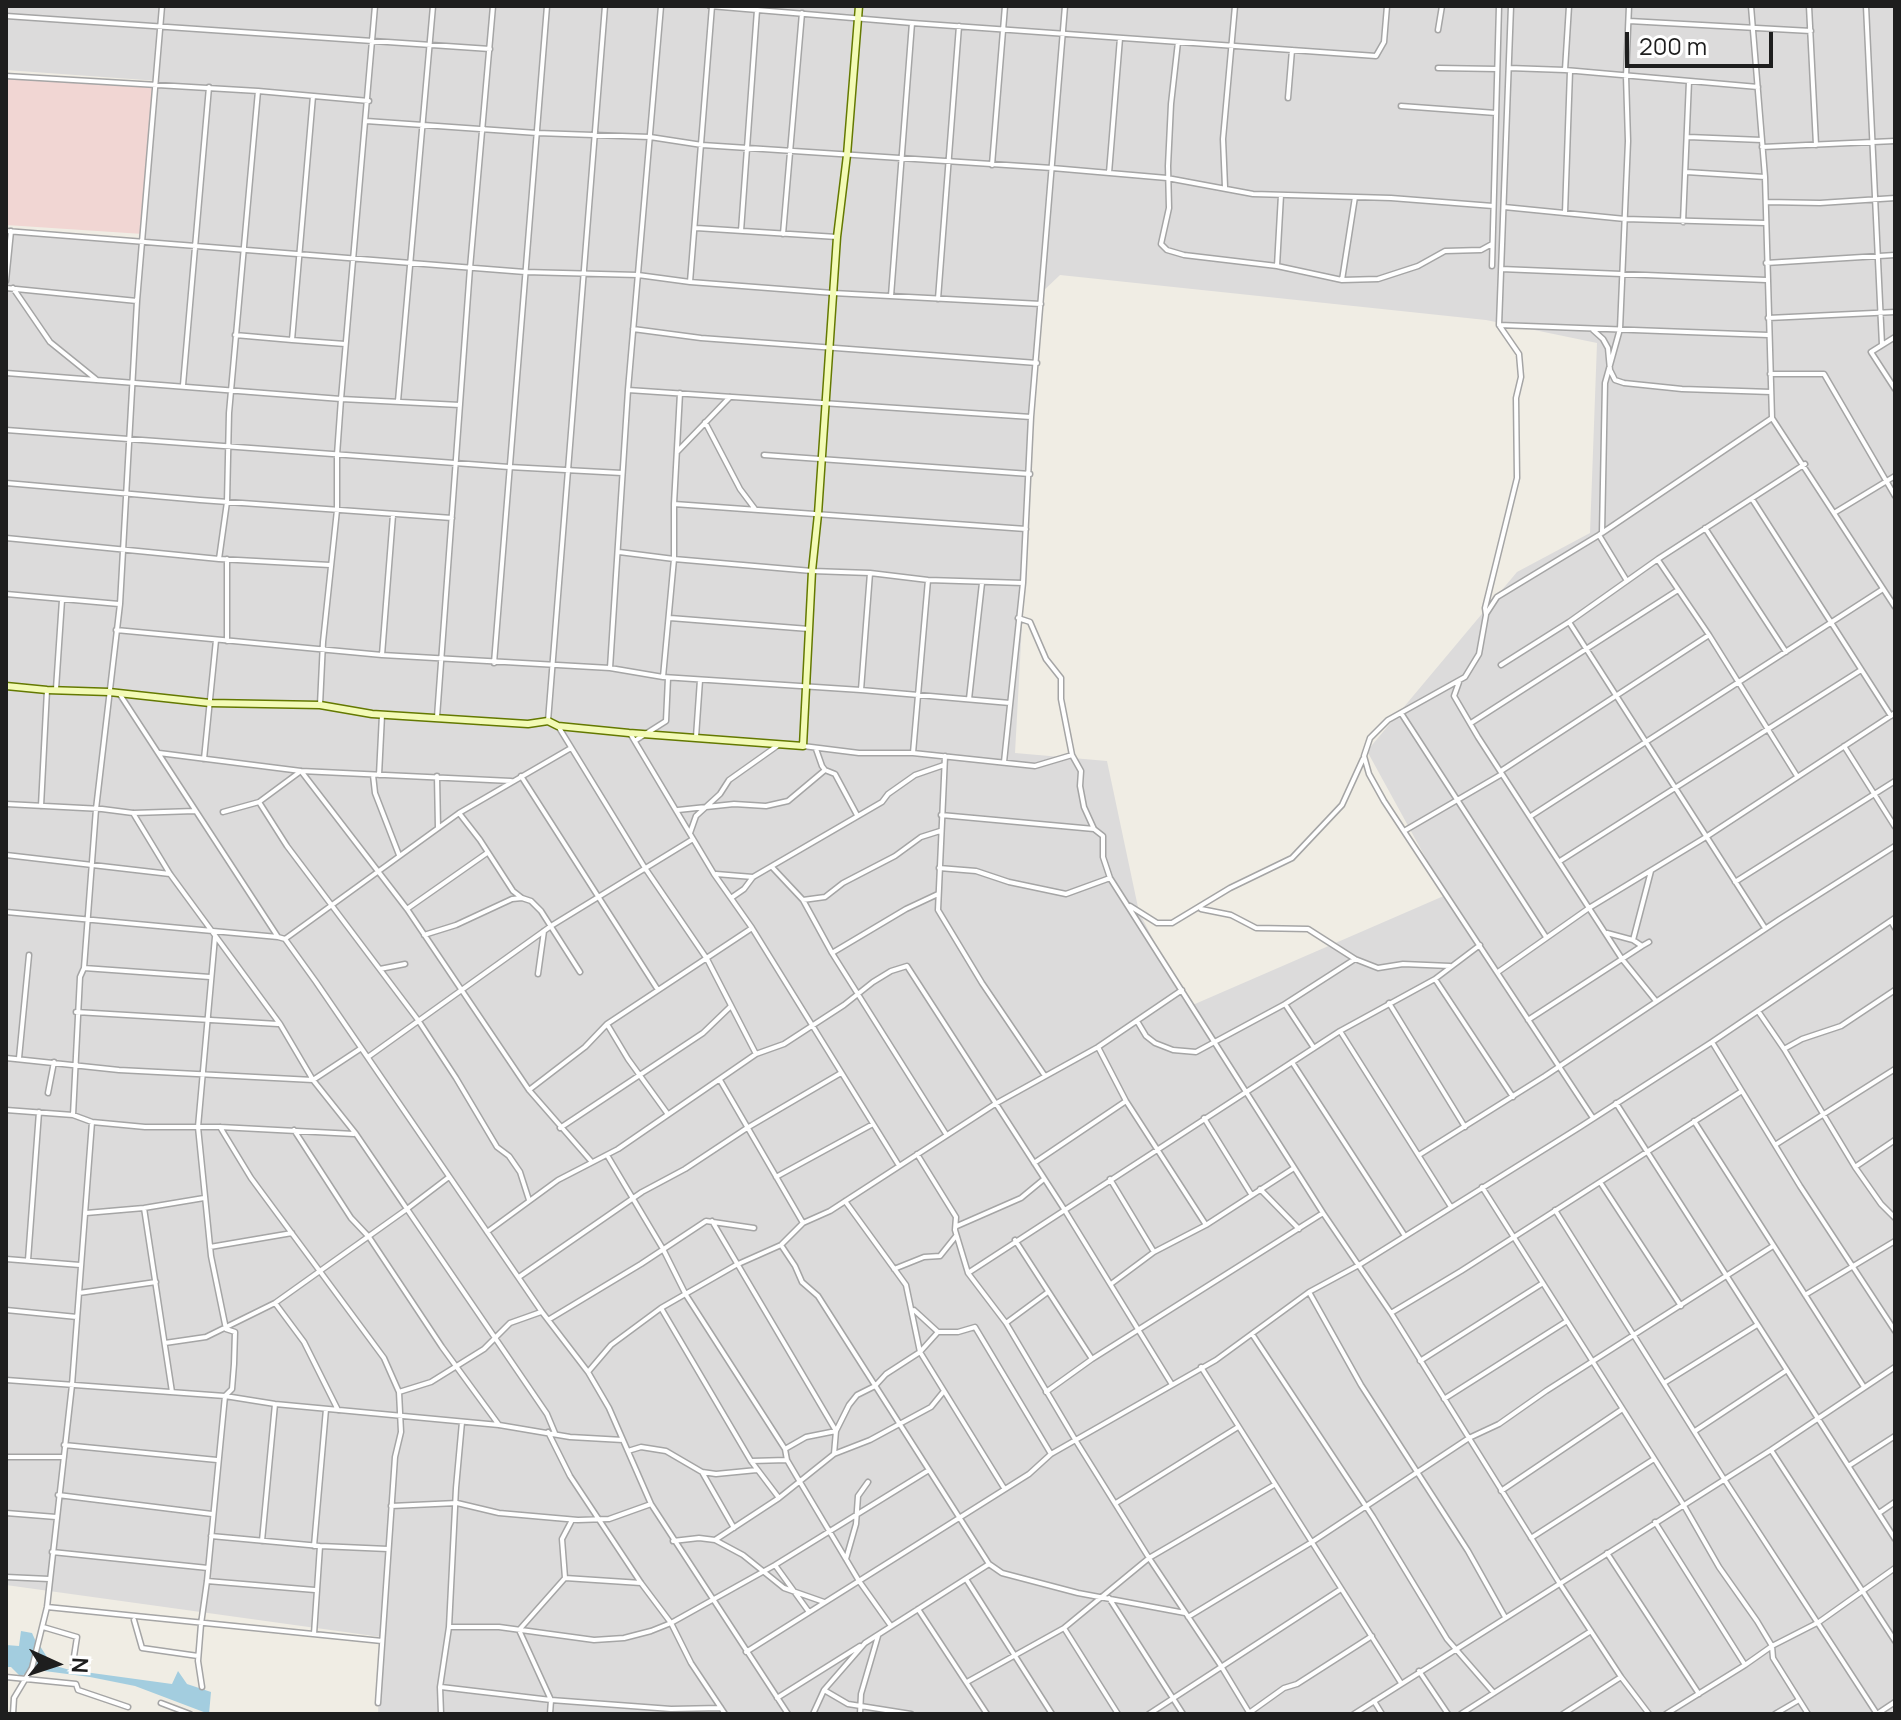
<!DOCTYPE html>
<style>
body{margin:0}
#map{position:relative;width:1901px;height:1720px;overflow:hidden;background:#f0ede4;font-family:Manrope,sans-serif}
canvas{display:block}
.frame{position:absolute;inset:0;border:8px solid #1e1e1e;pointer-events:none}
.north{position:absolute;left:16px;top:1624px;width:80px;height:80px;-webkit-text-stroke:6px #fff;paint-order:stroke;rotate:93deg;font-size:22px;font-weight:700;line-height:32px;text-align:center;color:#1e1e1e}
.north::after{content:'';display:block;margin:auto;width:28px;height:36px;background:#1e1e1e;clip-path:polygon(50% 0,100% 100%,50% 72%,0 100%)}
.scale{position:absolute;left:1625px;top:32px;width:148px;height:36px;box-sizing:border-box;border:4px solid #1e1e1e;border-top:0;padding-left:10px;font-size:24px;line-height:28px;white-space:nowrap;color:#1e1e1e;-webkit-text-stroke:6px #fff;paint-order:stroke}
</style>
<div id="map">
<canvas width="1901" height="1720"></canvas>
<div class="frame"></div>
<div class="north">N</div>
<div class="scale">200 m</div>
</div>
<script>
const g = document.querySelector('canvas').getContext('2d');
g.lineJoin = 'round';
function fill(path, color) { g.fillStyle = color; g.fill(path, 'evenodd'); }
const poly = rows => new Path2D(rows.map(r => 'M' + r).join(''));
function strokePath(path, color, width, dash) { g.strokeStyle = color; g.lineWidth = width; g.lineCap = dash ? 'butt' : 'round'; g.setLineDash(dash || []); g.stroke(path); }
fill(poly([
 [6,6,1895,6,1895,1714,378,1714,381,1637,6,1585,6,231,144,242,159,81,6,70],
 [1060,275,1486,320,1597,343,1590,533,1517,572,1367,751,1446,895,1188,1007,1139,912,1107,761,1015,753,1040,294]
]), '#dcdbdb');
fill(poly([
 [6,75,152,86,143,234,6,225]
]), '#f1d6d3');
fill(poly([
 [21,1631,32,1633,37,1644,33,1663,26,1674,20,1676,11,1667,6,1667,6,1645,19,1646],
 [40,1646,52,1665,70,1670,172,1684,178,1671,187,1684,211,1692,209,1714,135,1686,90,1677,37,1670,34,1674,30,1672]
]), '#a3cddf');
const street = poly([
 [710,6,912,23,1376,56,1384,42,1387,6],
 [1511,6,1499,325,1519,354,1521,377,1516,398,1517,478,1485,608,1486,615,1479,654,1465,677,1388,720,1370,738,1364,756,1369,774,1384,801,1593,1118],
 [1751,6,1765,177,1772,418,1895,607],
 [1809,6,1816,145],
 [1866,6,1882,345],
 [6,16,490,49],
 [1629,21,1811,31],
 [1438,30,1442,6],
 [1178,42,1171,104,1168,166,1169,208,1161,244,1167,250,1184,255,1277,266,1342,280,1378,279,1418,266,1445,251,1481,250,1492,244],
 [1438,68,1497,69],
 [1509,68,1565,70,1758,87],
 [1565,70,1569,6],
 [6,76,258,91],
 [313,96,292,340,345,344],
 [1288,98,1292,50],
 [1401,106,1496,113],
 [366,121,537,133,650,137,702,145,1052,168,1167,178,1253,194,1391,198,1493,206],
 [1688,137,1762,140],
 [1762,147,1895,141],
 [992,165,1005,6],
 [1686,172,1765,177],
 [1109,173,1120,38],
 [1225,187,1223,139,1235,6],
 [1766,202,1820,203,1895,198],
 [1504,207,1625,219,1765,223],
 [1565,213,1570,71],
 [1683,222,1689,81],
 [696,228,837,237],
 [6,231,525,272,638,275,690,282,833,293,1041,304],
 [741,231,757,10],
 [783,234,802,13],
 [1766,263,1895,255],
 [1277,266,1281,195],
 [1492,266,1499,6],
 [1501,269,1766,280],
 [1342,280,1355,197],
 [6,281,11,231],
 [690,282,712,6],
 [6,288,137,301],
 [13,288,50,342,97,380],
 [891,296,912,23],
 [938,299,959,26],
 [1768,318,1895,312],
 [1499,325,1768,335],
 [633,329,701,338,1037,363],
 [1593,330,1603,339,1608,348,1610,370,1615,380,1624,383,1682,389,1771,392],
 [235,335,292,340],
 [1895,337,1871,352,1895,389],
 [6,373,341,399,460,405],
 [1770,374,1824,374,1895,496],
 [183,385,209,87],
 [628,390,1031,417],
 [398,401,433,6],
 [705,422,740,489,755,509],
 [6,430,509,467,622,473],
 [677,452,730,397],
 [764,455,1030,474],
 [6,483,200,500,452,518],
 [1752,499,1891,716],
 [674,504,1026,529],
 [1834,513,1895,476],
 [1705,528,1786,652],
 [1602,533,1605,383,1620,329,1628,141,1626,76,1629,6],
 [1599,535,1627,581],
 [6,538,219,559,330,565],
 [619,552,674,559,812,571,870,573,928,580,1023,583],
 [219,559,227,502,229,413,258,91,369,101],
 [227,559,227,641],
 [1658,560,1709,635,1797,776],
 [6,594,119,604],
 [1486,614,1497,597,1599,535,1772,418],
 [670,618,809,629],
 [1018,618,1030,622,1046,659,1061,678,1061,699,1072,755,1081,771,1080,786,1084,807,1094,829,1103,836,1103,857,1110,878,1323,1213,1391,1313,1560,1584,1621,1677,1649,1714],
 [1569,622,1765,928],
 [116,630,382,655,610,668,663,677,861,690,1010,703],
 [382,655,393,515],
 [494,663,547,6],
 [1501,665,1569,622,1658,559,1805,464],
 [610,668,628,390,661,6],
 [663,677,674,559,674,504,680,393],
 [1459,682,1454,696,1478,737,1622,959,1656,1001],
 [56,689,62,600],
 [861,690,870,573],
 [119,693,278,937,285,939,316,982,542,1312,588,1372,609,1408,651,1504,788,1714],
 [969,699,982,583],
 [320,705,323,642,337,510,337,455,341,399,375,6],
 [1401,713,1546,937],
 [437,717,470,268,493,6],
 [548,721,605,6],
 [1471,723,1678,590],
 [558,726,645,868,707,959,756,1054],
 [631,735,714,874,752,928,898,1164],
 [696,737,700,680],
 [636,740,666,721,668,678],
 [803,746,859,753,913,753,1035,766,1072,755],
 [1844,746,1895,827],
 [816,749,822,766,825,770,835,774,857,815],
 [159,753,301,771,511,781],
 [913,753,928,580],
 [945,756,938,910,982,983,1045,1076],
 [204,759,216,640],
 [1004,762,1023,583,1031,417,1065,6],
 [1501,771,1709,635],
 [373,775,375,793,399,855],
 [379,775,382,715],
 [437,776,438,828],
 [521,776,658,990],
 [259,802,287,846,418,1020,456,1078,497,1147,509,1156,520,1172,529,1200],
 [6,804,102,809,133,813,195,811],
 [41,806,47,690],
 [678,810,734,804,766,806,788,801,825,770],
 [223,812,259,802,301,771,407,909,529,1090,591,1161],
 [133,813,170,874,280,1024,313,1080,356,1134,407,1209,449,1177],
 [459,813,480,840,513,891,522,898,531,901,541,911,580,972],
 [941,815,1094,829],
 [1531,816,1883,589],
 [1404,831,1502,774],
 [690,833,696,816,720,794,729,780,777,746],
 [6,855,170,874],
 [1560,861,1861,670],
 [772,867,803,900,832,953,946,1134],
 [939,868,976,871,1009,882,1066,894,1110,878],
 [716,874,753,877],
 [1735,882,1895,781],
 [731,898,744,889,753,877,882,802,888,794,915,775,944,765],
 [803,900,825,897,843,883,895,856,921,837,940,831],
 [1130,906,1157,923,1172,923,1230,888,1292,858,1342,805,1363,759],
 [407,909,487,853],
 [1201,909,1231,915,1256,928,1308,929,1355,959,1378,968,1403,964,1450,966],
 [6,912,278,937],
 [1891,921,1895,928],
 [1607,933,1633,940,1642,946,1649,942],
 [424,935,456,925,512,899,522,898],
 [285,939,459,813,571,748],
 [1633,940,1651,871],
 [832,953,906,909,938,894],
 [84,968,210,977],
 [380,969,405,964],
 [1498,972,1589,908,1706,837,1895,713],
 [538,974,544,931],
 [1435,979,1513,1097],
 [1389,1003,1465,1127],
 [1285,1004,1314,1048],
 [1758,1011,1784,1049,1855,1167,1881,1204,1895,1218],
 [76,1012,278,1024],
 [1528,1020,1642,946],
 [1137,1021,1146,1036,1155,1043,1173,1050,1196,1052,1285,1004,1355,959],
 [607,1024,628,1059,667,1113],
 [1340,1031,1451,1207],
 [1712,1042,1800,1186,1895,1331],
 [1098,1047,1126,1101,1206,1225],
 [1784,1049,1802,1039,1841,1026,1895,990],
 [368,1057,551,926,693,839],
 [6,1058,119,1070,313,1080,360,1049],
 [19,1058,29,955],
 [1292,1062,1405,1236],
 [720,1080,803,1223],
 [529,1090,585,1047,607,1024,752,928],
 [48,1093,54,1062],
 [1616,1103,1895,1539],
 [6,1110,73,1115,92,1122,145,1127,220,1127,354,1134],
 [73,1115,80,977,84,968,96,809,120,604,137,301,162,6],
 [1204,1118,1251,1194],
 [1694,1121,1864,1387],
 [220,1127,251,1178,384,1358,399,1392,401,1432,395,1457,378,1703],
 [560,1128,703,1033,730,1007],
 [294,1130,351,1218,369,1237,442,1347,499,1425],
 [1775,1145,1895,1069],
 [917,1154,956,1217,955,1230,968,1273,1006,1323,1076,1441,1149,1558,1221,1666,1250,1714],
 [607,1155,663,1249,686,1295,785,1449,787,1460,800,1482,859,1581,891,1626],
 [1419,1155,1545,1076,1780,919,1895,846],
 [1034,1163,1126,1101],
 [1855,1167,1895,1140],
 [776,1177,873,1124],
 [1110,1179,1154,1252],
 [1600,1182,1681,1306],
 [1482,1187,1683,1504,1719,1567,1757,1621,1772,1646,1773,1658,1808,1714],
 [1260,1189,1299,1229],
 [845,1201,906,1285,920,1352,1004,1488],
 [144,1208,172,1392],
 [1555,1210,1724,1479,1877,1714],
 [86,1213,144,1208,204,1198],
 [712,1221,836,1431,834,1454],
 [957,1226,1021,1198,1044,1179],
 [487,1232,558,1180,618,1149,756,1054,784,1044,844,1005,873,982,891,971,907,966,1064,1209,1171,1383],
 [1015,1240,1092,1359],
 [781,1245,795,1266,802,1282,818,1296,989,1564,1002,1573,1078,1593,1185,1613],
 [210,1247,292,1233],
 [6,1259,80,1265],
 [28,1260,39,1112],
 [894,1269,924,1257,940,1256,956,1236],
 [968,1273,1340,1031,1435,979,1480,945],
 [519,1277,642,1192,685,1169,747,1128,841,1073],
 [1111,1284,1154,1252,1206,1225,1294,1168],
 [1309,1292,1361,1385,1468,1551,1505,1617],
 [79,1293,156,1282],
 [1805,1295,1895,1241],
 [275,1303,304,1342,338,1410],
 [661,1308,751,1461,779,1498],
 [6,1310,77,1317],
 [1391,1313,1461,1271,1742,1091],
 [548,1320,641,1264,706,1221,754,1228],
 [1006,1323,1048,1292],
 [938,1332,958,1332,975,1327,1051,1454],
 [1252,1334,1373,1517,1447,1639,1494,1693],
 [165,1343,206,1337,275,1303,407,1209,547,1414,555,1433],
 [1420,1361,1543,1283],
 [1201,1367,1401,1683],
 [588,1372,611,1345,661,1308,736,1265,781,1245,803,1223,830,1211,995,1104,1098,1047,1182,990],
 [6,1380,225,1396,275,1404,499,1425,570,1437,623,1440],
 [1664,1383,1757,1325],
 [399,1392,431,1382,484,1349,510,1323,541,1312],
 [1046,1392,1092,1359,1323,1213],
 [1444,1399,1567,1321],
 [1695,1431,1787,1370],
 [548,1432,570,1476,641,1583,671,1623,691,1663,725,1714],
 [64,1445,217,1460],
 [785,1449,806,1437,836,1431,849,1405,857,1395,875,1386,886,1374,920,1352,938,1332,914,1310],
 [1771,1450,1895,1641],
 [628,1451,641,1447,666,1451,702,1472,716,1474,757,1470],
 [6,1457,64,1457],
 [751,1461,787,1460],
 [1850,1465,1895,1436],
 [702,1472,734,1528],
 [1501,1491,1621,1410],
 [58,1495,212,1514],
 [1116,1503,1238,1427],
 [391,1506,457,1503,499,1513,578,1520,609,1519,651,1504],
 [6,1513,56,1517],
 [1879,1513,1895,1502],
 [1655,1522,1745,1665],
 [211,1536,320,1546,388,1549],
 [1531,1538,1654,1459],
 [715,1540,779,1498,834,1454,870,1440,931,1407,944,1391],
 [262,1541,275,1404],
 [673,1541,699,1538,715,1540,743,1555,784,1588,824,1602],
 [314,1546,326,1409],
 [52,1552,208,1568],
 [1607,1553,1699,1694],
 [846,1559,856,1524,858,1496,868,1482],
 [775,1565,809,1612],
 [6,1577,49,1579],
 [565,1578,641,1583],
 [966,1579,1052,1714],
 [207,1581,315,1590],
 [1109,1598,1183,1714],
 [47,1607,382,1641],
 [918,1609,987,1714],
 [1188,1617,1312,1542,1469,1438,1499,1424,1546,1391,1773,1246],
 [134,1620,142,1648,198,1656],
 [43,1627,77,1637,73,1663],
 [449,1627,499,1627,594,1640,624,1638,651,1631,671,1623,775,1565,929,1470],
 [1064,1628,1118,1714],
 [314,1634,320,1546],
 [746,1652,1029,1474,1051,1454,1216,1360,1309,1292,1359,1265,1580,1127,1712,1042,1895,918],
 [1419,1671,1448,1714],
 [6,1677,76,1684,78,1690,128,1707],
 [967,1682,1064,1628,1149,1558,1274,1485],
 [202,1687,198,1661,201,1624,207,1581,225,1396,232,1389,234,1364,235,1332,226,1329,211,1256,198,1127,215,937],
 [441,1687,551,1700,671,1709,721,1708],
 [824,1690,848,1704,911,1714],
 [777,1698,860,1646],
 [1374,1701,1382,1714],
 [161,1703,190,1714],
 [1249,1713,1284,1688,1297,1684,1372,1636],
 [13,1714,14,1698,32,1668,47,1607,72,1385,92,1122],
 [441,1714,440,1687,449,1627,456,1488,462,1422],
 [550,1714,551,1700,519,1630,565,1578,562,1539,572,1520],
 [813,1714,824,1690,865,1643,989,1564],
 [860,1714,861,1694,878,1636],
 [1149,1714,1341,1589],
 [1354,1714,1771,1450,1895,1367],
 [1461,1714,1591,1631],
 [1563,1714,1621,1677],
 [1666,1714,1745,1665,1772,1646,1819,1622,1895,1568],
 [1775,1714,1799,1700],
 [1877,1714,1895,1702]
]);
const secondary = poly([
 [6,686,47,690,109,692,210,703,320,705,372,714,528,724,548,721,558,726,629,733,803,746,812,571,818,514,837,237,847,155,859,6]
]);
strokePath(street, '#a5a5a5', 7);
strokePath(secondary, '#647901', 9);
strokePath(street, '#fff', 4);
strokePath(secondary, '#f3fbb6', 6);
</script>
